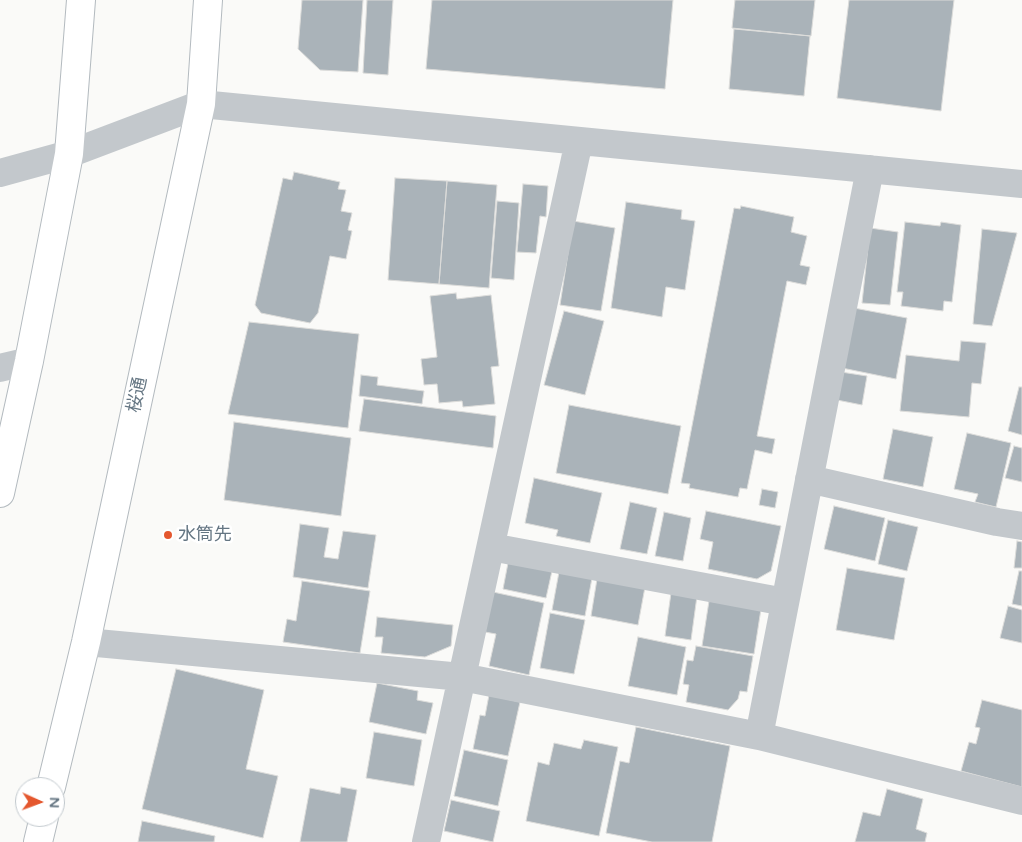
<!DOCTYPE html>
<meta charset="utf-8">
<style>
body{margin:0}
#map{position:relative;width:1022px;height:842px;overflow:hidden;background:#fafaf8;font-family:"Varela Round",sans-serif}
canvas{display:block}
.north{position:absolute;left:15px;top:777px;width:50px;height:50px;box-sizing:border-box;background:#fff;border:1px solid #c1c8cd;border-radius:50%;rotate:92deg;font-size:14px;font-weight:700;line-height:20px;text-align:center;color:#657683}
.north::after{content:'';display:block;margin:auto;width:18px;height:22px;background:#e4572e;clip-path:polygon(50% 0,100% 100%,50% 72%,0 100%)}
</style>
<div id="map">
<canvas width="1022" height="842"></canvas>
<div class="north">N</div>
</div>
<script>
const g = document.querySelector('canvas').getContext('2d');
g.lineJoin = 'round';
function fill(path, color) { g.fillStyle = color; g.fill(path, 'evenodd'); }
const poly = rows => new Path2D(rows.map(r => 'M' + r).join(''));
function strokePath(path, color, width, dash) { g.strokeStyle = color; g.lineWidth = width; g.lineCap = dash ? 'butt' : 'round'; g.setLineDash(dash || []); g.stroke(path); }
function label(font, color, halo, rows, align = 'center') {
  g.font = font + ' "Varela Round","Noto Sans JP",sans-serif'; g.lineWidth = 5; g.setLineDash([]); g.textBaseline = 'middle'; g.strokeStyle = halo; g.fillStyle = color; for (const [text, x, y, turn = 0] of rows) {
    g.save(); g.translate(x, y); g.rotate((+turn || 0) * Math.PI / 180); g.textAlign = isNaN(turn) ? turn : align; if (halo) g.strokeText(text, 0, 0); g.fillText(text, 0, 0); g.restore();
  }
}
const building = poly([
 [302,0,363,0,358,72,320,70,298,49,302,0],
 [367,0,393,0,388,75,363,73,367,0],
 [432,0,673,0,665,89,426,69,432,0],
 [735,0,815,0,811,36,732,28,735,0],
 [849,0,954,0,941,111,837,98,849,0],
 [734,29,810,36,804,96,729,89,734,29],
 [294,172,340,182,338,189,346,190,341,211,352,213,348,230,352,231,346,259,330,256,318,313,310,323,261,313,255,305,283,178,292,180,294,172],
 [395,178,447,181,439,284,388,280,395,178],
 [447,181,497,185,489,288,439,284,447,181],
 [523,184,548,186,546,217,540,216,536,253,517,252,523,184],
 [497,201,519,203,514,280,491,278,497,201],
 [626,202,682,210,681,219,695,221,685,290,666,287,662,317,611,308,626,202],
 [741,206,794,217,791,232,807,236,800,265,810,267,806,285,787,281,757,436,775,439,772,454,755,450,747,489,740,488,738,497,689,488,690,484,681,483,734,208,740,209,741,206],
 [573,221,615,228,601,311,560,305,573,221],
 [905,222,940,226,941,222,961,225,952,302,944,301,943,311,901,306,903,292,897,292,905,222],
 [870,228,898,232,890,305,862,303,870,228],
 [982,229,1017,233,992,326,973,324,982,229],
 [456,293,457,299,491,295,499,366,491,367,495,404,463,407,462,401,439,403,437,384,424,385,421,359,437,357,430,296,456,293],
 [854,308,907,318,896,379,842,368,854,308],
 [564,311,604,321,585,395,544,385,564,311],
 [249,322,359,334,348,428,228,414,249,322],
 [961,341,986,343,981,384,972,383,969,417,900,411,906,355,959,361,961,341],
 [841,372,867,376,862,405,837,400,841,372],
 [361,375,378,377,377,385,424,391,422,404,359,396,361,375],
 [1019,387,1022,387,1022,435,1008,431,1019,387],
 [364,399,496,416,493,448,359,431,364,399],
 [569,405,681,426,668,494,556,473,569,405],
 [234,422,351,438,341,516,224,500,234,422],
 [893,429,933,437,923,487,883,479,893,429],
 [967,433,1011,443,996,507,975,502,978,494,954,489,967,433],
 [1014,446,1022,448,1022,482,1005,478,1014,446],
 [534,478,602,493,590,543,556,536,558,530,525,523,534,478],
 [762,489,778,492,775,508,759,505,762,489],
 [630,502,657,508,647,554,620,549,630,502],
 [834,506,885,518,875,561,824,549,834,506],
 [706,511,781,526,771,571,757,579,708,569,713,542,700,539,706,511],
 [664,512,691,518,683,561,655,556,664,512],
 [888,520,918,527,907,571,878,564,888,520],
 [300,524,329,528,324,557,338,559,343,531,376,535,368,588,293,577,300,524],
 [1017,541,1022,542,1022,568,1014,568,1017,541],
 [508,563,552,571,546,598,503,589,508,563],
 [847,568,905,578,894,640,836,630,847,568],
 [1019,571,1022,571,1022,606,1012,604,1019,571],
 [559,572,592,578,585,616,552,610,559,572],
 [597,579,645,587,638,625,591,616,597,579],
 [302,581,370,591,360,653,283,642,287,619,296,621,302,581],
 [493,592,544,603,529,675,489,666,496,634,485,632,493,592],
 [671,593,697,596,691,640,665,636,671,593],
 [709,601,761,609,754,654,702,646,709,601],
 [1008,606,1022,610,1022,643,1000,638,1008,606],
 [550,613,585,620,574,674,540,668,550,613],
 [377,617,453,625,451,646,425,657,381,653,383,637,375,637,377,617],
 [638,637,686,647,677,695,628,686,638,637],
 [696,646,753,656,747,692,740,691,738,699,728,710,686,702,689,685,683,684,687,660,693,661,696,646],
 [176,669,264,690,246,769,278,776,263,838,142,809,176,669],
 [377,683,418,691,417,700,433,703,426,734,369,722,377,683],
 [489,695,520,702,508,756,473,749,480,715,485,716,489,695],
 [982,700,1022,710,1022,787,961,771,969,742,976,744,980,728,975,727,982,700],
 [636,727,730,746,712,842,652,842,606,833,620,761,629,763,636,727],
 [374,732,422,740,414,786,366,778,374,732],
 [584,740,618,747,599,836,526,821,538,762,549,765,554,743,581,749,584,740],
 [464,750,508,760,498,806,454,796,464,750],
 [341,787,357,790,347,842,300,842,310,788,340,794,341,787],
 [887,789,923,799,916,829,927,833,925,842,855,842,863,812,880,816,887,789],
 [451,800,500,811,493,842,444,831,451,800],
 [142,821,215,836,214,842,138,842,142,821]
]);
fill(building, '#aab3b9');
strokePath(building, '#dcdcda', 1);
const secondary = poly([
 [0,493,29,361,69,154,81,0],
 [51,787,86,642,201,104,208,0],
 [38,842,44,817]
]);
strokePath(secondary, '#b3babf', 30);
strokePath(poly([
 [0,173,69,154,201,104,1022,184],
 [0,368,29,361],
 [809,479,997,522,1022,526],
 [491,547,785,602],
 [86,642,462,677,759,736,1022,801],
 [759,736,870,169],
 [426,842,579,141]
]), '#c3c8cc', 28);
strokePath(secondary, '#fff', 28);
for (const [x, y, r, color] of [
 [168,535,5,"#e4572e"]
]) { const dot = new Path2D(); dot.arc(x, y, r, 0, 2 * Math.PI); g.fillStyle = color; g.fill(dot); strokePath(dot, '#fff', 2); }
label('18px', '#657683', '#fff', [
 ["桜通",138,395,-78]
]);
label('18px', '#657683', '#fff', [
 ["水筒先",178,535]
], 'left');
</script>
